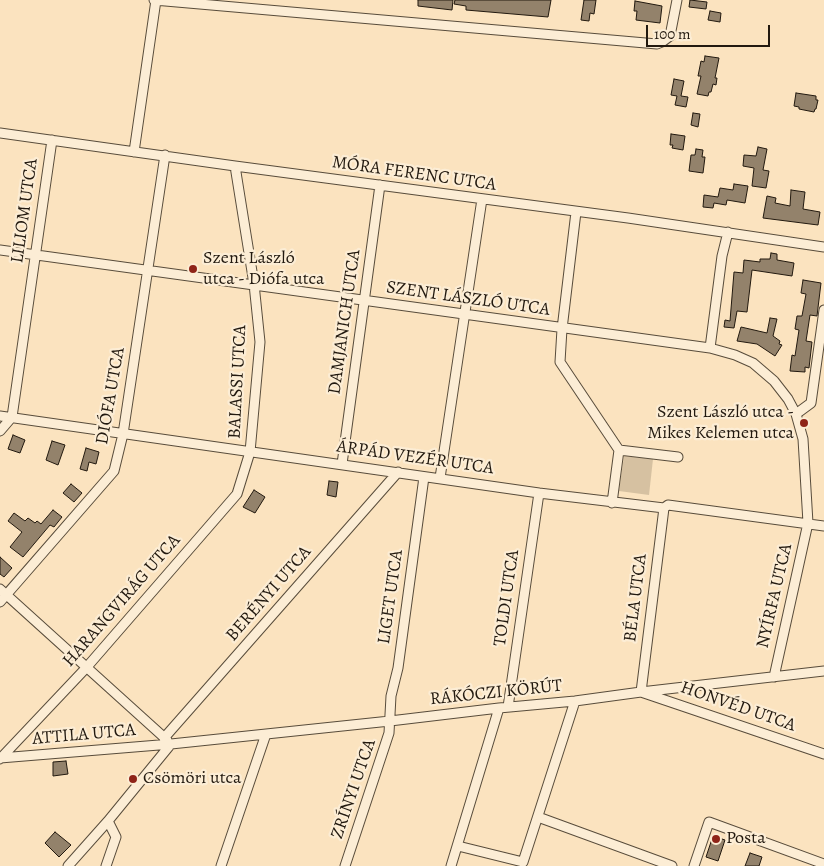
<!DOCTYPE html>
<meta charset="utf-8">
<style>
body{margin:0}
#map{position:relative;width:824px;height:866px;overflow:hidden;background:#fbe3bf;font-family:Alegreya,serif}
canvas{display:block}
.scale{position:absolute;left:646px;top:25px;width:124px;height:22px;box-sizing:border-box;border:2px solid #22190f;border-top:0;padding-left:6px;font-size:15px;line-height:18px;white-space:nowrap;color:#22190f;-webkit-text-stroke:4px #fcedd5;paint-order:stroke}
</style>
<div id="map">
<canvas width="824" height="866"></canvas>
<div class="scale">100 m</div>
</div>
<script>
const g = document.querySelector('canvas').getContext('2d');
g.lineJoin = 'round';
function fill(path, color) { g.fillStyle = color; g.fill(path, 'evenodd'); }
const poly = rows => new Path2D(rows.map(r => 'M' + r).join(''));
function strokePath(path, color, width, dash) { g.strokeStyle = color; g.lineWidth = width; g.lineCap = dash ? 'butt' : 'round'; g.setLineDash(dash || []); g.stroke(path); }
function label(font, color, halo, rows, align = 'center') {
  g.font = font + ' Alegreya,serif'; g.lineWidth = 4.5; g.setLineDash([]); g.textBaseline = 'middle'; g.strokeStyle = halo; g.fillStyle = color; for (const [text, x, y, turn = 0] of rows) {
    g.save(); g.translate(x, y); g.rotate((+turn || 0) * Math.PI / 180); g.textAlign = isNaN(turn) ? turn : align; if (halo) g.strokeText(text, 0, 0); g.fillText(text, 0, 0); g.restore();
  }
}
fill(poly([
 [624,456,653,459,649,495,619,491]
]), '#d6c1a1');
const building = poly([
 [418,0,453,0,452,10,418,6,418,0],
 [455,0,551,0,548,17,466,10,466,6,454,4,455,0],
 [584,0,596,0,594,14,590,13,589,21,581,20,584,0],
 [690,0,707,2,706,9,689,7,690,0],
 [635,1,662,6,660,23,636,20,637,11,634,11,635,1],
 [710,11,721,13,720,22,708,20,710,11],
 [705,56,719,58,715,78,717,78,716,85,713,84,711,92,709,92,708,96,697,94,701,76,698,76,701,61,704,62,705,56],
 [674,79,684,81,681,96,688,97,686,107,675,105,677,96,671,95,674,79],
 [796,93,816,96,816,100,818,100,816,109,815,109,814,112,799,109,799,107,794,106,796,93],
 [693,113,700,114,698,127,691,125,693,113],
 [671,134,685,136,683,150,672,148,673,145,670,145,671,134],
 [758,147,767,149,763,170,769,171,766,188,752,186,754,168,743,166,744,155,756,156,758,147],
 [696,149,703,150,702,157,705,157,703,173,689,171,691,155,695,155,696,149],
 [734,184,748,186,745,203,727,200,726,205,714,203,713,208,703,207,704,195,718,197,720,188,733,190,734,184],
 [791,190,805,192,803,209,820,212,818,225,763,218,767,196,776,198,775,203,790,206,791,190],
 [771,253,777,254,777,260,794,263,792,276,752,270,747,312,737,311,734,328,724,327,725,320,730,321,734,272,743,273,744,260,760,262,760,259,770,259,771,253],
 [803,280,821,283,817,316,810,315,806,341,812,342,809,368,805,367,805,372,790,371,792,355,795,356,799,330,795,329,797,316,802,316,806,294,801,293,803,280],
 [770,318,777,319,773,336,780,341,779,344,782,345,775,356,757,344,737,341,741,327,767,333,770,318],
 [13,435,25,440,20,453,8,449,13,435],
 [52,441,65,445,58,465,46,460,52,441],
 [86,448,99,452,96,464,89,462,87,471,80,469,86,448],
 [329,481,338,482,336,497,327,495,329,481],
 [71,484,82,493,74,502,63,493,71,484],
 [254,490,265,497,255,513,243,507,254,490],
 [53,510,62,517,54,527,50,525,23,557,10,547,22,532,8,521,14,513,25,521,28,518,35,523,37,521,41,524,53,510],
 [0,557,12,568,4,577,0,574,0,557],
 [66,761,68,774,53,776,53,762,66,761],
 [55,832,71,845,59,857,45,843,55,832],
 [713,836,725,840,718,861,706,857,713,836],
 [750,853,762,857,759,866,745,866,750,853]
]);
fill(building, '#93826b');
strokePath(building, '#22190f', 1);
const street = poly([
 [154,0,657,44,662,42,670,36,677,0],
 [0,133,235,166,628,218,824,247],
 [134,152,156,0],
 [576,212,562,329,560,362,619,450,612,503],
 [0,250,710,348,735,355,753,363,774,381,788,399,796,414,803,439,808,523,774,677],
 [710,348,722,256,728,232],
 [796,414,811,403,824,310],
 [0,416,539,493,664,508,668,505,824,526],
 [0,431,12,417,52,140],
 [619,450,678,457],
 [342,464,380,185],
 [440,478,482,199],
 [664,508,641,692,824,754],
 [0,589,167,740],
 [0,602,114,471,123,434,165,155],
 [508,707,539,493],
 [164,738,398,472],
 [0,758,171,744,390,721,499,708,575,701,641,692,824,671],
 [0,759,86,668,237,494,250,452,260,342,254,284,235,166],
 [538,817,672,866],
 [458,846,523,862,575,701],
 [68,866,108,821,171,744],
 [106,866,116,837,108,821],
 [221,866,266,734],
 [345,866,389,733,391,696,398,668,424,477],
 [451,866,499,708],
 [694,866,709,822,824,864]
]);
strokePath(street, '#584c3b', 11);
strokePath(street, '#fcedd5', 9);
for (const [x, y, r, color] of [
 [193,269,5,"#8f2418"],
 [804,423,5,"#8f2418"],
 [133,779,5,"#8f2418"],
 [716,839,5,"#8f2418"]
]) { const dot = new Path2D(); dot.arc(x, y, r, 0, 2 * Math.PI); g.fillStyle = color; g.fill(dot); strokePath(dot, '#fcedd5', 2); }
label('18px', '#22190f', '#fcedd5', [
 ["MÓRA FERENC UTCA",414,174,8],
 ["LILIOM UTCA",25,211,-82],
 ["SZENT LÁSZLÓ UTCA",468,299,8],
 ["DAMJANICH UTCA",345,322,-82],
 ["BALASSI UTCA",238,382,-87],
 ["DIÓFA UTCA",111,396,-80],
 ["ÁRPÁD VEZÉR UTCA",415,458,8],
 ["BERÉNYI UTCA",269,594,-49],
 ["NYÍRFA UTCA",775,596,-77],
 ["LIGET UTCA",391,597,-82],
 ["TOLDI UTCA",507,598,-82],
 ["BÉLA UTCA",636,598,-83],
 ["HARANGVIRÁG UTCA",122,601,-49],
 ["RÁKÓCZI KÖRÚT",496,693,-6],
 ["HONVÉD UTCA",738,707,19],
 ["ATTILA UTCA",84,735,-5],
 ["ZRÍNYI UTCA",354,789,-71]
]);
label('18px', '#22190f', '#fcedd5', [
 ["Szent László",203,259],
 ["utca - Diófa utca",203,280],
 ["Szent László utca -",794,413,"right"],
 ["Mikes Kelemen utca",794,434,"right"],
 ["Csömöri utca",143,779],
 ["Posta",726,839]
], 'left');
</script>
